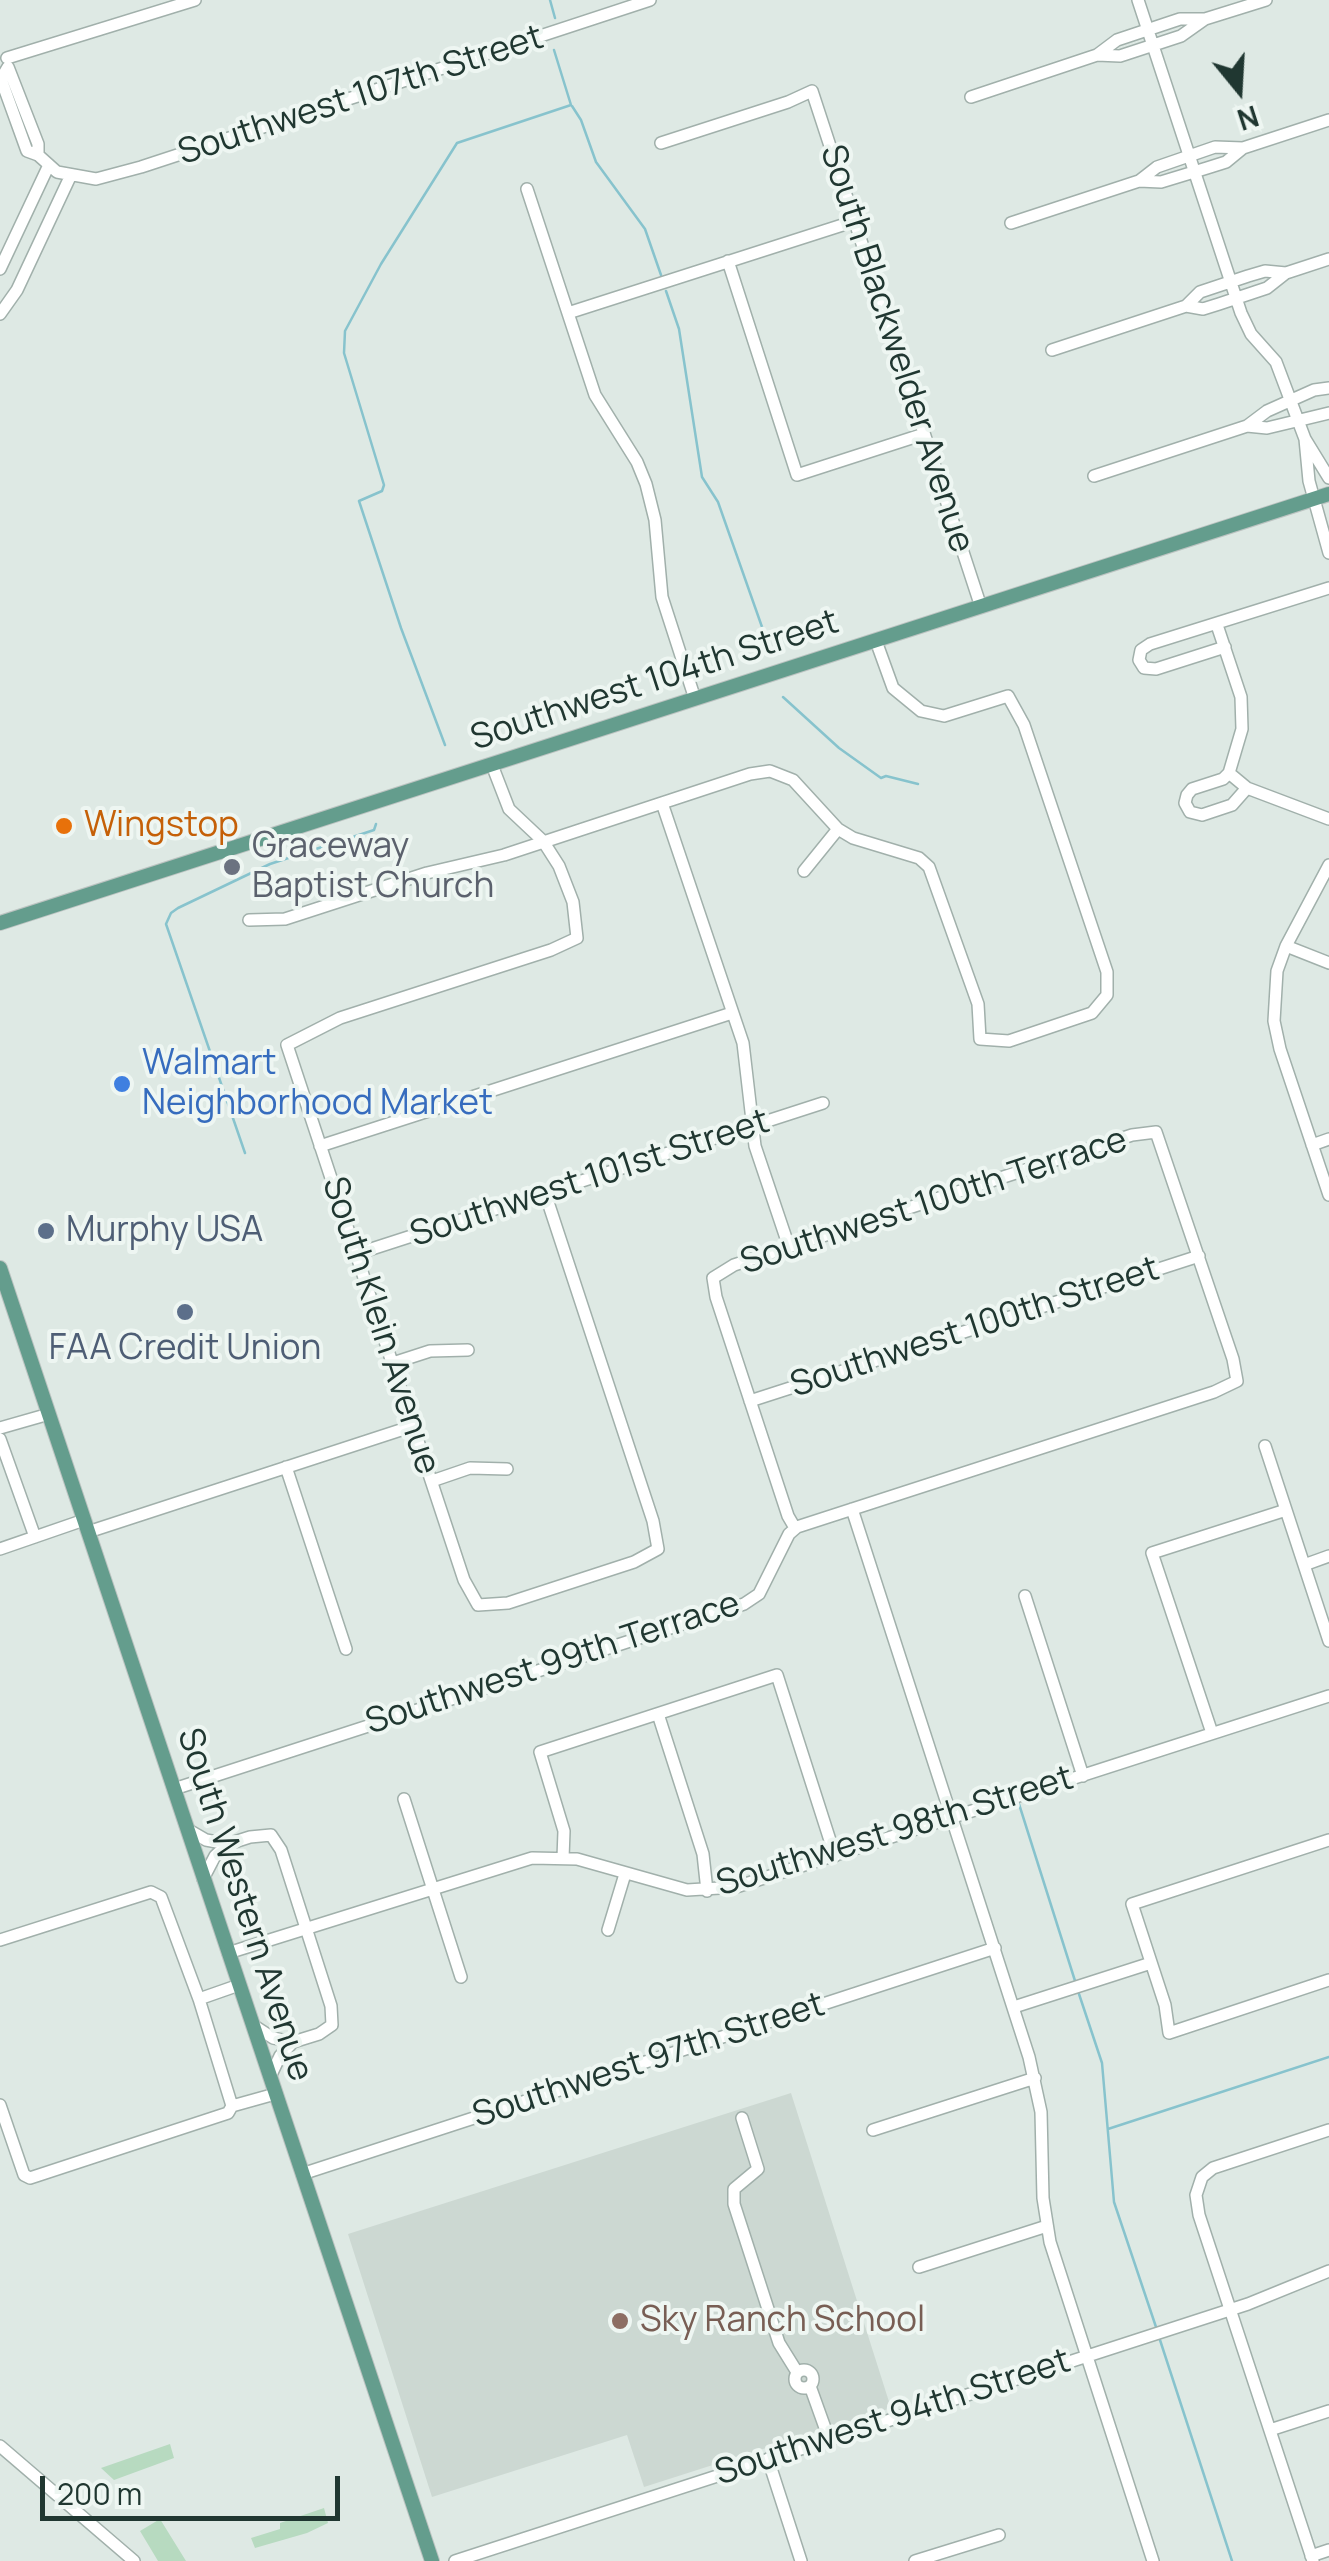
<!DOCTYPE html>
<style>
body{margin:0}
#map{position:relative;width:1329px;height:2561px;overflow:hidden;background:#dee9e4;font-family:Manrope,sans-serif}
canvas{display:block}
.north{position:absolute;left:1189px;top:40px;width:100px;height:100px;-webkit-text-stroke:8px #eef6f2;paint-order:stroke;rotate:162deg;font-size:28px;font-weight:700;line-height:40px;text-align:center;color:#203731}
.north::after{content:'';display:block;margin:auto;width:35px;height:45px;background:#203731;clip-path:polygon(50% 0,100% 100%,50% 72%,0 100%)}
.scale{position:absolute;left:40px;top:2476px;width:300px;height:45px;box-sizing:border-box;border:5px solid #203731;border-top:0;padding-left:12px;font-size:30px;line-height:35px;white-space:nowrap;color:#203731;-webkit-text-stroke:8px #eef6f2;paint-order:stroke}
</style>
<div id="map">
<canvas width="1329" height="2561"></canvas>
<div class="north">N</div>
<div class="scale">200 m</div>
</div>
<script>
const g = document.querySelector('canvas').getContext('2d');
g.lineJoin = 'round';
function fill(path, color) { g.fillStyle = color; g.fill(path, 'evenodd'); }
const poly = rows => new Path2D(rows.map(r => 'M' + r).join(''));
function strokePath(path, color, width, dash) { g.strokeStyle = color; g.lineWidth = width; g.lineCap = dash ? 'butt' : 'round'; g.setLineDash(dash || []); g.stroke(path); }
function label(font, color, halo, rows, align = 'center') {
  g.font = font + ' Manrope,sans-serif'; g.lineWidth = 8; g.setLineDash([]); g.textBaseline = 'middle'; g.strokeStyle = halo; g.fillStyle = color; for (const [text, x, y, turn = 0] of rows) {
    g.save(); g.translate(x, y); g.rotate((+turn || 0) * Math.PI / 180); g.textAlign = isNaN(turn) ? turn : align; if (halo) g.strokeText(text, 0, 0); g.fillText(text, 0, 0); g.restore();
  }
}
fill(poly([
 [791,2093,891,2408,644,2487,627,2435,432,2497,348,2234]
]), '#ccd8d2');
fill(poly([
 [170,2444,174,2458,114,2480,101,2468],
 [324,2508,328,2523,307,2533,255,2548,251,2538,280,2529,280,2523],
 [160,2519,186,2561,158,2561,140,2531]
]), '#b7dac0');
strokePath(poly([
 [550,0,555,18],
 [572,106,581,120,596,162,645,229,661,275],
 [666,291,679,329,702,477,718,502,768,644],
 [783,697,839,748,881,778,886,776,918,784],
 [445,745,401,628,359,501,382,491,384,485,344,353,345,331,381,264,457,143,571,105,554,50],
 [245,1153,166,924,171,913,178,908,270,864,374,830,376,824],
 [1019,1804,1076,1984],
 [1078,1991,1102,2063,1114,2202,1156,2327],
 [1108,2129,1329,2057],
 [1160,2340,1232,2561]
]), '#87c3cd', 2.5);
const minor = poly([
 [1138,0,1241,313,1251,334,1276,362,1305,439,1329,478],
 [1097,55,1117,40,1180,19,1205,19,1266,0],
 [7,58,195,0],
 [971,97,1097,55,1120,56,1181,36,1205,19],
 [661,143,788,102,812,91,981,607],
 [38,155,38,144,8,67,1,79,27,151,38,155,57,172,96,179,141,167,650,0],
 [1139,181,1161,182,1207,168,1226,162,1243,148,1329,120],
 [527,189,595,395,637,462,646,484,655,520,662,597,695,699],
 [1011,223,1139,181,1157,167,1215,147,1243,148],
 [728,261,797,475,924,434],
 [0,269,48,167],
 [1186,306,1200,292,1248,276,1265,271,1286,273],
 [568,313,855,221],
 [0,314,17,290,70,177],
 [1052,350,1186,306,1203,309,1219,304,1267,288,1286,273,1329,259],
 [1247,426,1267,428,1329,413],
 [1305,439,1309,481,1329,553],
 [1094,476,1247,426,1267,411,1314,390,1329,388],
 [1217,625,1241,697,1242,729,1229,773,1223,779,1192,789,1187,795,1185,803,1190,812,1202,815,1232,805,1247,788],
 [1225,647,1156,669,1144,668,1139,660,1141,650,1150,644,1329,588],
 [492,765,509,809,543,841,559,866,573,902,577,938,551,950,340,1018,287,1045,464,1580,478,1605,508,1603,634,1562,658,1549,653,1521,545,1193],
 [1229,773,1247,788,1329,819],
 [662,803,743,1043,755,1146,789,1247],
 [1329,865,1286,946,1277,971,1274,1021,1280,1049,1329,1195],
 [804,871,838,829],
 [249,920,285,919,427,873,504,855,750,774,770,771,793,780,838,829,853,838,919,858,929,867,978,1004,980,1039,1009,1041,1092,1013,1107,995,1107,972,1024,725,1008,696,944,716,921,711,893,688,876,641],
 [1286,946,1329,963],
 [1312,1145,1329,1139],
 [320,1146,732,1013],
 [356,1254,823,1103],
 [393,1363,430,1351,468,1350],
 [750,1401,1199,1256],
 [0,1428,49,1414],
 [0,1439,35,1537],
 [1265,1446,1329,1641],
 [286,1467,346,1649],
 [432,1481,470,1468,507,1469],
 [852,1509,1029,2057,1041,2112,1043,2198,1050,2242,1153,2561],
 [88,1532,413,1426],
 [0,1549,84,1520],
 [1304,1565,1329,1556],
 [1025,1596,1083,1776],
 [658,1714,703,1854,707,1891],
 [1212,1733,1152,1553,1286,1510],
 [174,1789,744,1604,759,1594,789,1534,797,1527,1214,1392,1237,1381,1233,1359,1156,1132,1132,1135,789,1247,734,1265,713,1278,716,1297,788,1516,795,1528],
 [404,1799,461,1977],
 [187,1829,206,1840,228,1844],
 [1329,1840,1132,1904,1165,2005,1169,2033,1329,1980],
 [563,1858,564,1831,540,1752,777,1675,835,1856],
 [203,1879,215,1856,228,1844,250,1837,271,1835,281,1850,331,2006,332,2025,319,2034,293,2042,273,2038,253,2025],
 [608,1930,625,1874],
 [0,1940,151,1892,161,1897,199,1999,232,2106,228,2113,30,2178,24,2175,0,2105],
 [228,1953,532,1858,577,1859,687,1890,736,1887,1329,1696],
 [199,1999,239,1985],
 [1014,2007,1151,1963],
 [270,2077,280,2056,293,2042],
 [232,2106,275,2094],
 [742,2118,758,2169,734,2189,734,2204,779,2343,797,2372],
 [873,2130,1035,2078],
 [302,2174,995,1948],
 [919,2267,1047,2226],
 '795 2379a9 9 0 1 1 18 0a9 9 0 1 1-18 0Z',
 [810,2386,829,2439],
 [1270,2430,1329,2411],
 [0,2446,134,2561],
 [768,2459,801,2561],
 [1311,2556,1329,2550],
 [455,2561,1248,2304,1329,2271],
 [915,2561,999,2535],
 [1313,2561,1199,2215,1196,2195,1202,2177,1213,2168,1329,2130]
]);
const major = poly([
 [0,923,1329,494],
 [0,1268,432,2561]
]);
strokePath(minor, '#a1b0ab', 14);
strokePath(major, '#bcc3c1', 16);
strokePath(minor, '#fff', 11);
strokePath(major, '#649d8d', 14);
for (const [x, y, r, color] of [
 [64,826,10,"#e8710a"],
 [232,867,10,"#6b7280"],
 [122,1084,10,"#3f7fe0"],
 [46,1231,10,"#5c6f8a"],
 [185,1312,10,"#5c6f8a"],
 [620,2321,10,"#8d6e63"]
]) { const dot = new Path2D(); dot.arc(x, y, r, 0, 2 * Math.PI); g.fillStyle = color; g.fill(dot); strokePath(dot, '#eef6f2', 4); }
label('35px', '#203731', '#eef6f2', [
 ["Southwest 107th Street",361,96,-18],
 ["South Blackwelder Avenue",896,349,72],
 ["Southwest 104th Street",655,681,-18],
 ["Southwest 101st Street",590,1179,-18],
 ["Southwest 100th Terrace",934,1202,-18],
 ["South Klein Avenue",380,1326,72],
 ["Southwest 100th Street",975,1328,-18],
 ["Southwest 99th Terrace",553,1664,-18],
 ["Southwest 98th Street",895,1832,-17],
 ["South Western Avenue",244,1905,72],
 ["Southwest 97th Street",649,2061,-18],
 ["Southwest 94th Street",893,2418,-18]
]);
label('35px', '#c56008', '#eef6f2', [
 ["Wingstop",84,826]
], 'left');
label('35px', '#5b616d', '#eef6f2', [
 ["Graceway",252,847],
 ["Baptist Church",252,887]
], 'left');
label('35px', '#366cbe', '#eef6f2', [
 ["Walmart",142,1064],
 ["Neighborhood Market",142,1104]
], 'left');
label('35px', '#4e5e75', '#eef6f2', [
 ["Murphy USA",66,1231],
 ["FAA Credit Union",185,1349,"center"]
], 'left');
label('35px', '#785e54', '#eef6f2', [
 ["Sky Ranch School",640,2321]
], 'left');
</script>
